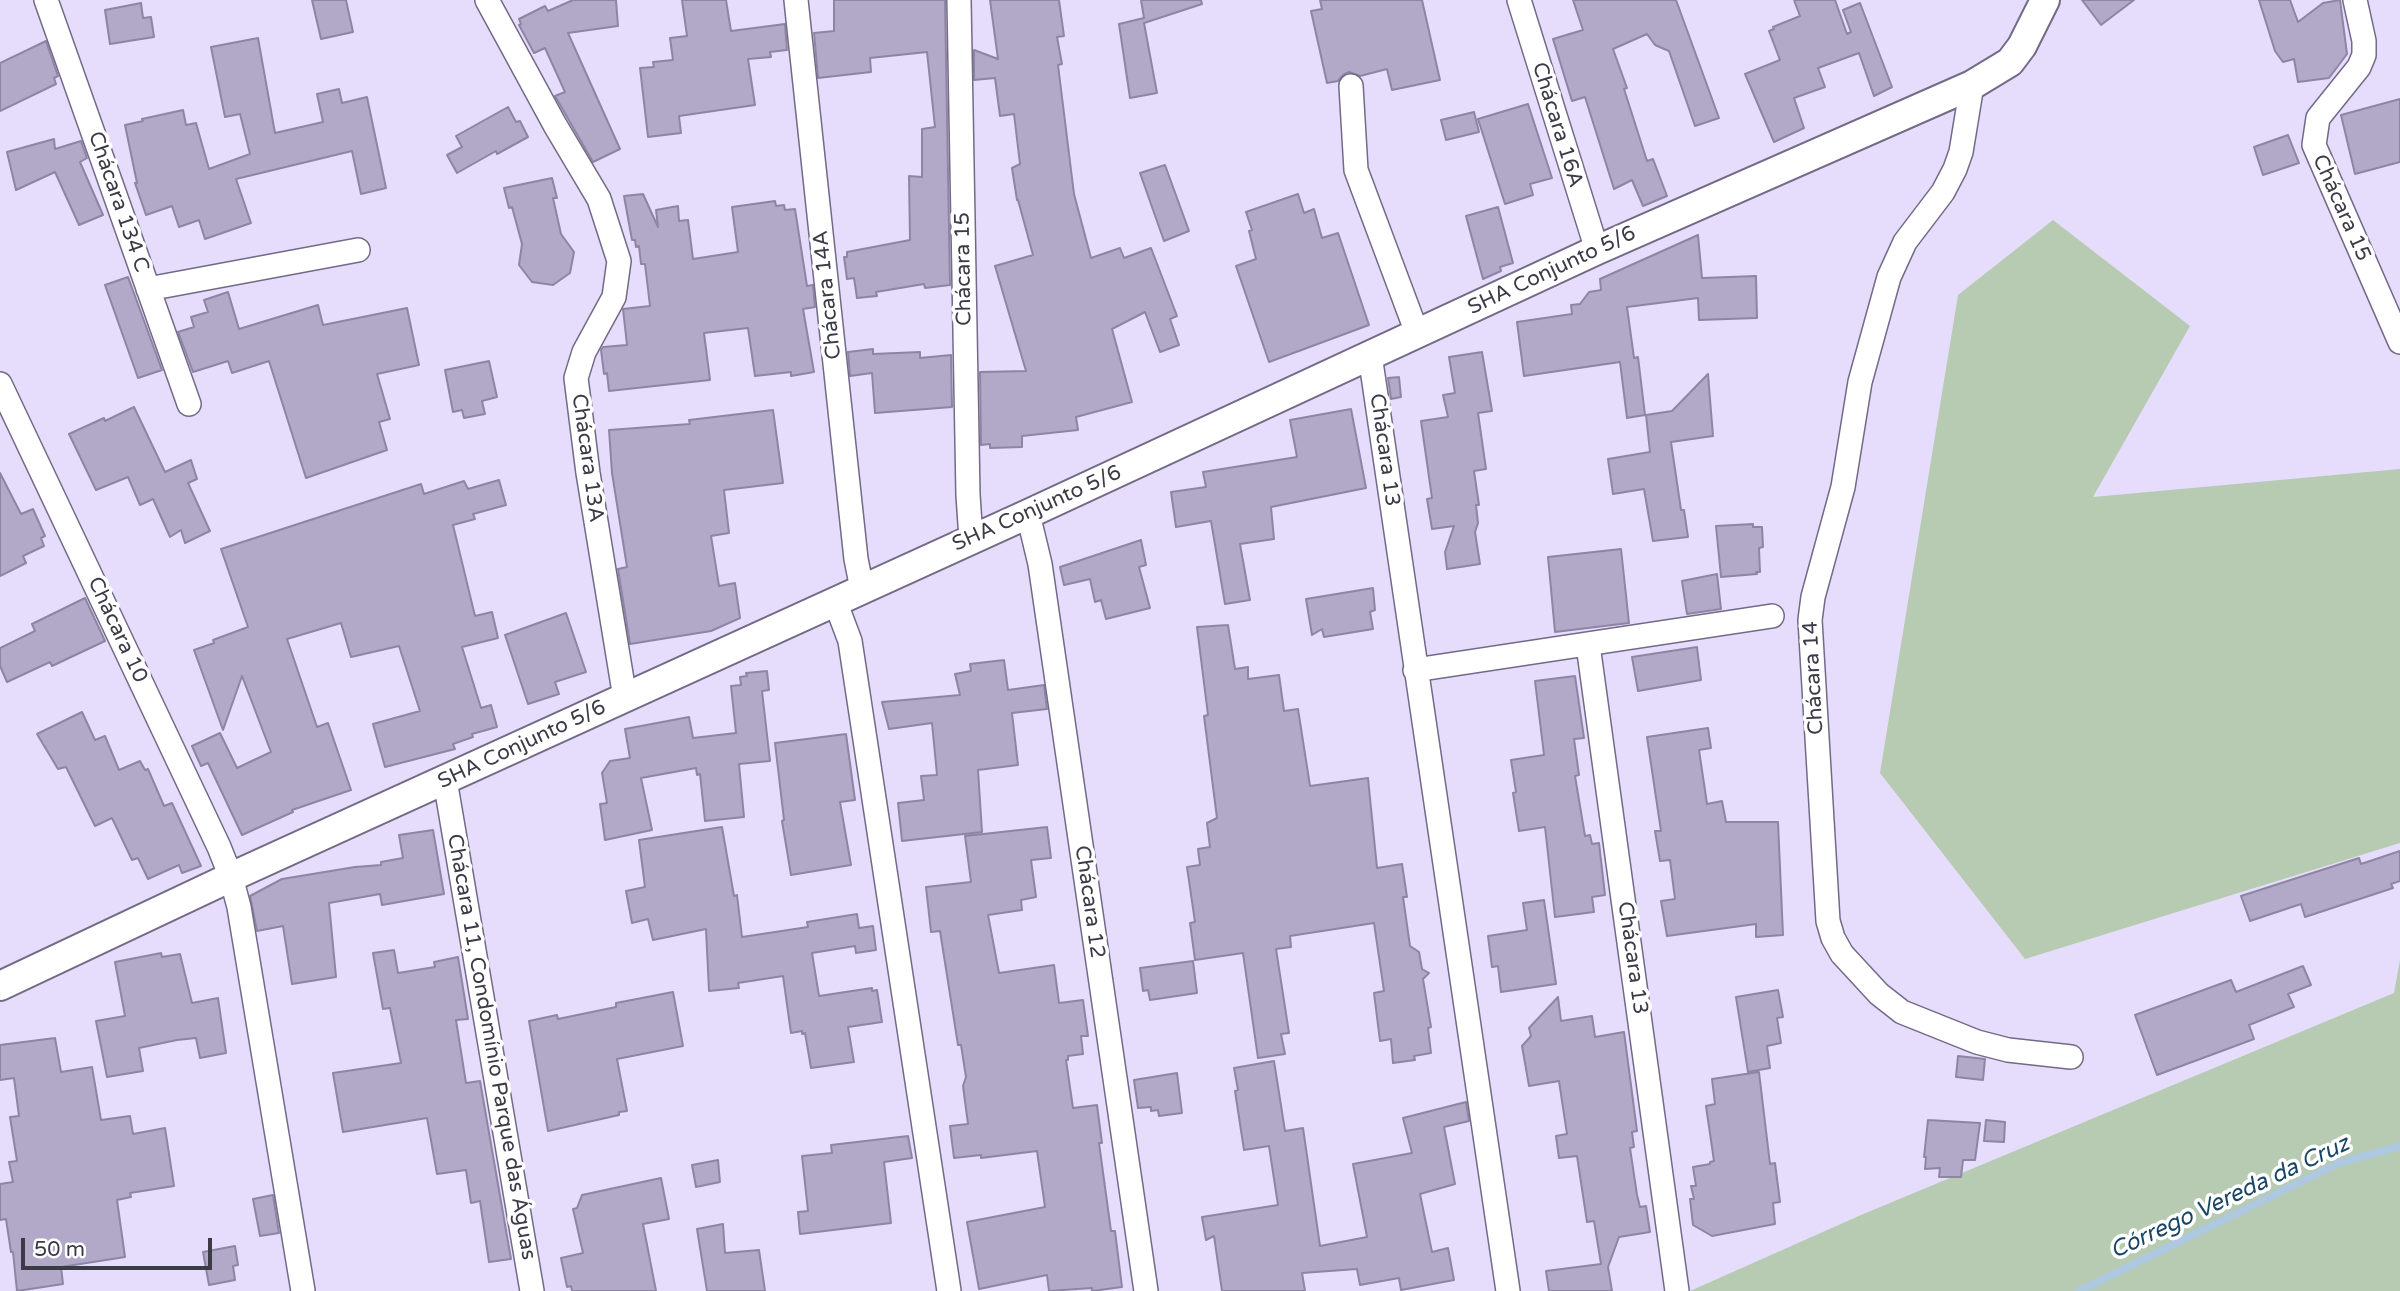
<!DOCTYPE html>
<meta charset="utf-8">
<style>
body{margin:0}
#map{position:relative;width:2400px;height:1291px;overflow:hidden;background:#e6ddfd;font-family:"Varela Round",sans-serif}
canvas{display:block}
.scale{position:absolute;left:21px;top:1238px;width:191px;height:32px;box-sizing:border-box;border:4px solid #3d3a47;border-top:0;padding-left:9px;font-size:21px;line-height:24px;white-space:nowrap;color:#3d3a47;-webkit-text-stroke:5px #fff;paint-order:stroke}
</style>
<div id="map">
<canvas width="2400" height="1291"></canvas>
<div class="scale">50 m</div>
</div>
<script>
const g = document.querySelector('canvas').getContext('2d');
g.lineJoin = 'round';
function fill(path, color) { g.fillStyle = color; g.fill(path, 'evenodd'); }
const poly = rows => new Path2D(rows.map(r => 'M' + r).join(''));
function strokePath(path, color, width, dash) { g.strokeStyle = color; g.lineWidth = width; g.lineCap = dash ? 'butt' : 'round'; g.setLineDash(dash || []); g.stroke(path); }
function label(font, color, halo, rows, align = 'center') {
  g.font = font + ' "Varela Round",sans-serif'; g.lineWidth = 7; g.setLineDash([]); g.textBaseline = 'middle'; g.strokeStyle = halo; g.fillStyle = color; for (const [text, x, y, turn = 0] of rows) {
    g.save(); g.translate(x, y); g.rotate((+turn || 0) * Math.PI / 180); g.textAlign = isNaN(turn) ? turn : align; if (halo) g.strokeText(text, 0, 0); g.fillText(text, 0, 0); g.restore();
  }
}
fill(poly([
 [2053,220,2190,326,2093,497,2400,469,2400,843,2025,959,1880,773,1958,295],
 [2400,960,2400,1291,1690,1291,1861,1215,2394,993]
]), '#b6cbb2');
strokePath(poly([
 [2079,1291,2339,1163,2400,1146]
]), '#adc8df', 8);
const building = poly([
 [312,0,346,0,353,32,321,39,312,0],
 [573,0,616,0,618,26,568,33,620,149,593,162,555,96,565,92,545,48,534,53,519,25,521,24,519,19,545,6,548,11,573,0],
 [682,0,726,0,731,31,785,24,787,50,770,52,771,57,748,59,755,105,679,116,681,133,648,137,640,68,654,67,653,62,673,60,670,38,687,36,682,0],
 [834,0,945,0,950,285,925,288,924,284,876,292,877,296,857,298,854,278,847,279,844,257,847,257,847,252,910,240,909,176,922,177,922,129,935,127,927,52,870,58,871,72,818,78,814,33,834,31,834,0],
 [990,0,1059,0,1064,36,1057,37,1062,64,1058,65,1074,194,1091,258,1120,248,1124,258,1151,248,1177,316,1170,319,1179,345,1160,352,1145,312,1112,329,1132,402,1076,417,1078,430,1022,436,1022,447,990,448,990,444,981,445,980,372,1026,371,995,266,1033,255,1018,200,1017,200,1012,168,1020,164,1014,114,1000,116,995,78,974,80,974,50,998,59,990,0],
 [1141,0,1201,0,1202,4,1144,23,1157,93,1130,98,1119,24,1144,18,1141,0],
 [1320,0,1422,0,1440,80,1392,90,1387,69,1360,76,1349,72,1343,75,1338,81,1327,83,1311,11,1322,9,1320,0],
 [1573,0,1676,0,1719,118,1695,126,1669,51,1655,45,1647,34,1613,49,1627,88,1624,89,1647,161,1653,159,1667,196,1643,206,1632,180,1614,189,1585,97,1572,101,1553,39,1583,30,1573,0],
 [1794,0,1835,0,1847,34,1851,32,1843,10,1860,3,1892,87,1874,96,1859,53,1818,68,1825,87,1794,98,1804,128,1774,142,1745,74,1780,60,1769,31,1774,29,1773,27,1800,16,1794,0],
 [2082,0,2134,0,2101,25,2082,0],
 [2259,0,2290,0,2298,22,2323,3,2340,0,2347,54,2329,78,2298,82,2294,59,2283,62,2275,51,2259,0],
 [141,3,143,18,151,17,154,37,110,44,105,10,141,3],
 [258,38,275,133,323,122,317,94,339,89,342,103,367,97,386,188,361,194,352,151,236,179,251,223,205,239,199,220,179,227,172,206,146,215,135,183,137,183,125,125,143,121,142,119,183,110,186,125,196,123,209,169,250,154,240,114,225,117,211,47,258,38],
 [46,41,58,76,54,78,56,84,0,111,0,63,46,41],
 [2400,99,2400,162,2355,174,2341,115,2400,99],
 [1528,104,1552,178,1530,184,1533,195,1505,204,1478,119,1528,104],
 [508,107,516,122,520,121,528,137,497,154,496,151,457,173,447,155,462,147,456,136,508,107],
 [1474,112,1479,132,1446,140,1441,120,1474,112],
 [2288,135,2299,163,2263,175,2254,147,2288,135],
 [54,139,55,149,81,141,87,158,80,162,103,215,79,225,55,172,16,190,7,152,54,139],
 [1165,165,1189,231,1164,241,1140,173,1165,165],
 [552,178,557,198,553,198,561,234,574,252,570,273,553,285,532,282,519,265,522,244,512,207,509,208,504,188,552,178],
 [643,194,658,227,656,210,678,206,679,221,688,220,693,259,738,252,732,207,775,201,776,206,784,205,785,210,795,209,807,286,813,285,815,307,803,309,814,372,791,376,791,372,755,376,748,328,704,333,710,380,609,391,607,373,604,374,601,350,603,347,627,345,623,309,650,306,645,264,641,264,639,246,636,247,635,240,632,240,624,196,643,194],
 [1298,194,1304,213,1314,209,1322,238,1338,233,1369,325,1269,362,1236,266,1256,259,1249,231,1252,230,1246,212,1298,194],
 [1498,207,1513,263,1500,267,1501,271,1483,279,1466,216,1498,207],
 [1698,235,1702,278,1756,276,1757,318,1699,320,1698,298,1627,307,1634,358,1638,357,1645,415,1627,418,1620,362,1524,376,1517,322,1572,314,1571,305,1580,304,1589,292,1601,290,1600,279,1698,235],
 [128,277,162,370,138,378,105,285,128,277],
 [228,292,239,329,318,305,323,325,407,308,419,365,377,374,390,419,379,422,387,450,306,478,269,361,232,373,228,361,193,372,178,332,194,327,191,317,208,312,204,300,228,292],
 [873,349,873,354,920,352,920,358,951,355,952,407,875,413,872,373,850,376,848,352,873,349],
 [1482,352,1492,411,1478,413,1486,469,1474,471,1479,505,1476,505,1478,523,1475,532,1480,564,1447,569,1445,552,1454,526,1432,529,1427,499,1432,498,1421,421,1448,417,1443,395,1455,393,1449,357,1482,352],
 [489,361,497,397,482,401,485,414,464,418,462,410,453,412,445,370,489,361],
 [1708,374,1713,436,1671,442,1681,510,1684,510,1688,537,1653,541,1644,489,1613,494,1608,459,1650,452,1646,415,1672,411,1708,374],
 [1399,377,1401,397,1391,399,1388,378,1399,377],
 [134,407,165,472,191,460,197,479,188,483,210,531,185,543,181,530,170,537,153,499,140,505,128,477,96,490,69,434,104,418,105,421,134,407],
 [1351,409,1366,488,1271,507,1274,539,1240,544,1250,600,1225,604,1211,521,1176,527,1171,492,1206,487,1203,472,1297,457,1290,420,1351,409],
 [773,410,783,483,724,490,729,533,711,536,719,586,735,583,740,618,711,631,630,644,618,569,627,567,612,473,609,430,690,424,689,420,773,410],
 [0,473,21,514,33,509,45,536,41,538,44,546,23,556,26,563,0,576,0,473],
 [499,480,506,505,473,514,475,519,453,525,475,616,492,612,498,638,462,647,481,708,491,705,497,727,472,734,473,737,453,744,455,749,385,767,373,724,420,711,399,646,351,657,341,623,287,639,317,727,328,723,351,790,292,810,293,812,242,835,208,763,201,766,192,746,220,733,237,768,271,752,242,676,223,730,194,650,214,643,213,640,248,627,221,549,421,484,424,494,464,481,468,489,499,480],
 [1753,524,1753,527,1762,527,1763,547,1759,548,1760,572,1756,572,1757,574,1721,577,1716,526,1753,524],
 [1141,540,1146,565,1139,567,1150,608,1106,619,1101,600,1095,602,1090,579,1064,585,1060,567,1141,540],
 [1621,549,1629,623,1555,632,1548,557,1621,549],
 [1717,574,1721,609,1687,614,1682,581,1717,574],
 [1373,588,1375,610,1370,612,1373,629,1324,637,1322,629,1312,635,1306,599,1373,588],
 [85,598,105,641,52,666,50,662,7,682,0,666,0,648,35,631,32,624,85,598],
 [566,613,586,672,555,682,559,694,528,704,505,635,566,613],
 [1228,625,1235,669,1248,667,1248,679,1279,675,1284,711,1298,709,1310,786,1368,778,1377,868,1402,864,1407,897,1403,897,1410,946,1419,952,1422,969,1429,973,1423,979,1431,1027,1428,1028,1431,1053,1414,1056,1415,1060,1393,1063,1391,1039,1380,1041,1374,993,1384,991,1374,923,1290,936,1291,947,1276,949,1289,1033,1281,1034,1285,1054,1258,1058,1243,953,1195,960,1190,923,1195,922,1187,867,1200,865,1198,849,1210,847,1207,823,1217,818,1204,716,1208,715,1197,627,1228,625],
 [1697,647,1701,680,1638,691,1632,657,1697,647],
 [1004,660,1008,690,1044,685,1047,709,1012,713,1018,765,978,770,982,832,902,841,898,803,924,800,921,776,937,775,932,723,889,729,882,702,960,695,955,674,971,671,970,664,1004,660],
 [767,671,769,690,762,691,770,761,739,764,744,817,705,821,700,774,697,775,696,768,641,778,652,830,605,840,600,804,607,803,602,773,610,761,630,758,625,729,689,717,693,738,736,733,731,686,741,685,740,677,747,676,746,673,767,671],
 [1575,676,1584,738,1574,739,1579,775,1575,776,1585,836,1590,835,1592,844,1599,843,1605,895,1592,897,1594,912,1555,917,1545,827,1519,831,1513,793,1516,792,1511,760,1544,755,1535,681,1575,676],
 [82,712,95,740,105,736,119,770,140,761,145,770,148,769,164,806,172,803,201,866,182,873,179,865,148,879,138,858,132,860,112,818,95,826,66,767,58,769,37,734,82,712],
 [1708,728,1711,748,1699,750,1707,804,1722,801,1726,822,1778,822,1783,935,1756,937,1756,924,1667,936,1661,901,1675,899,1670,860,1660,861,1655,831,1661,831,1647,737,1708,728],
 [846,734,855,800,840,802,851,865,791,875,782,821,784,820,775,743,846,734],
 [722,827,734,896,737,895,742,937,808,927,807,922,857,914,859,928,873,926,876,950,856,953,855,946,812,953,819,996,872,988,872,991,877,990,882,1022,848,1027,854,1062,811,1068,805,1033,802,1034,802,1031,791,1033,783,976,738,983,739,988,709,991,706,929,653,940,648,919,632,923,626,891,645,887,639,840,722,827],
 [1047,827,1051,858,1031,860,1036,897,1021,900,1022,910,988,915,999,973,1054,965,1059,1003,1083,1000,1088,1036,1081,1036,1083,1054,1068,1056,1068,1060,1066,1060,1073,1108,1097,1105,1102,1143,1099,1143,1111,1231,1115,1231,1122,1287,1092,1291,1092,1288,1049,1291,1047,1275,979,1289,967,1222,1045,1207,1037,1151,981,1158,981,1155,954,1158,950,1126,968,1124,963,1086,966,1077,961,1045,958,1045,940,931,931,932,926,887,971,882,965,836,1047,827],
 [433,830,444,894,382,905,380,894,329,903,336,977,292,984,283,926,257,931,250,896,282,879,355,867,381,865,381,862,403,858,399,835,433,830],
 [2400,851,2400,881,2391,884,2393,888,2305,917,2301,904,2250,921,2241,896,2359,858,2361,864,2400,851],
 [1544,900,1556,984,1501,992,1498,966,1492,967,1488,936,1527,930,1523,903,1544,900],
 [394,950,398,973,435,967,434,962,458,957,468,1019,456,1020,466,1083,480,1081,511,1259,489,1262,480,1201,471,1203,466,1170,437,1174,427,1118,343,1132,333,1073,401,1063,390,1008,383,1009,373,953,394,950],
 [161,953,162,957,180,954,192,1003,218,998,226,1053,200,1058,196,1038,177,1040,139,1048,143,1071,107,1077,96,1021,125,1016,115,962,161,953],
 [1193,961,1197,993,1150,1000,1148,990,1143,991,1140,968,1193,961],
 [2303,966,2311,985,2288,994,2294,1007,2249,1025,2254,1039,2157,1075,2135,1015,2231,980,2236,992,2303,966],
 [1778,990,1783,1017,1777,1018,1781,1043,1767,1046,1770,1068,1748,1072,1736,997,1778,990],
 [673,992,683,1046,617,1059,627,1111,619,1112,619,1115,548,1131,529,1021,557,1015,558,1019,616,1007,616,1003,673,992],
 [1558,997,1561,1021,1592,1016,1595,1037,1624,1032,1637,1131,1632,1132,1634,1147,1630,1148,1637,1195,1640,1207,1646,1206,1650,1232,1619,1237,1608,1267,1612,1291,1549,1291,1546,1271,1601,1264,1594,1221,1587,1222,1577,1156,1559,1158,1556,1136,1567,1134,1559,1081,1529,1086,1522,1046,1531,1036,1529,1028,1558,997],
 [55,1038,61,1072,92,1067,101,1120,130,1116,133,1134,165,1128,174,1186,130,1193,131,1197,117,1200,125,1257,61,1267,63,1284,17,1291,13,1252,11,1252,6,1219,0,1220,0,1184,13,1182,9,1162,17,1161,10,1117,19,1116,14,1078,0,1080,0,1045,55,1038],
 [1958,1056,1985,1059,1983,1080,1956,1077,1958,1056],
 [1274,1061,1285,1131,1303,1128,1320,1246,1367,1237,1353,1164,1412,1153,1403,1118,1466,1102,1469,1121,1444,1127,1455,1184,1420,1194,1432,1252,1448,1248,1454,1280,1401,1290,1399,1278,1360,1285,1357,1269,1302,1273,1305,1291,1222,1291,1214,1236,1206,1240,1202,1217,1278,1205,1269,1146,1244,1150,1235,1091,1238,1090,1234,1068,1274,1061],
 [1759,1072,1770,1164,1775,1163,1780,1202,1773,1203,1775,1224,1712,1236,1693,1225,1690,1199,1694,1199,1691,1186,1696,1186,1693,1167,1710,1164,1710,1162,1714,1161,1706,1106,1715,1104,1712,1079,1759,1072],
 [1177,1073,1182,1113,1159,1116,1158,1110,1151,1111,1151,1107,1138,1108,1134,1080,1177,1073],
 [1928,1120,1980,1123,1975,1160,1963,1160,1961,1177,1939,1177,1940,1168,1925,1169,1926,1157,1924,1157,1928,1120],
 [1986,1120,2005,1122,2004,1142,1984,1141,1986,1120],
 [908,1136,912,1158,884,1162,891,1223,800,1234,798,1212,808,1211,802,1156,832,1153,831,1145,908,1136],
 [718,1160,720,1182,696,1187,692,1165,718,1160],
 [661,1178,669,1219,643,1224,656,1291,572,1291,571,1286,567,1287,561,1258,583,1253,573,1209,577,1208,582,1195,661,1178],
 [273,1195,279,1233,260,1236,253,1199,273,1195],
 [723,1224,725,1253,759,1250,765,1291,707,1291,697,1229,723,1224],
 [235,1246,238,1265,233,1266,235,1280,209,1285,203,1252,235,1246]
]);
fill(building, '#b1a9c7');
strokePath(building, '#8d85a2', 2);
const minor = poly([
 [46,0,189,404],
 [487,0,555,125,599,199,619,261,614,297,584,352,576,378,588,473,625,698],
 [796,0,856,559,862,589],
 [959,0,968,495,971,539],
 [1519,0,1597,250],
 [2355,0,2364,41,2364,55,2359,67,2318,118,2314,145,2400,342],
 [1972,85,1961,152,1955,169,1943,192,1905,242,1889,277,1860,382,1843,487,1813,597,1810,620,1828,921,1833,938,1842,954,1879,994,1902,1012,1977,1042,2008,1050,2071,1057],
 [1351,86,1356,170,1417,333],
 [148,289,358,250],
 [1370,355,1508,1291],
 [0,384,219,847,231,877,239,907,303,1291],
 [1028,514,1040,564,1146,1291],
 [835,601,850,641,949,1291],
 [1588,645,1677,1291],
 [1415,670,1772,616],
 [445,780,532,1291]
]);
const tertiary = poly([
 [0,986,231,877,1028,514,1597,250,1972,85,2010,62,2022,46,2045,0]
]);
strokePath(minor, '#726a86', 26);
strokePath(tertiary, '#726a86', 32);
strokePath(minor, '#fff', 23);
strokePath(tertiary, '#fff', 28);
label('21px', '#3d3a47', '#fff', [
 ["Chácara 16A",1557,125,73],
 ["Chácara 134 C",118,202,71],
 ["Chácara 15",2341,208,66],
 ["Chácara 15",964,269,-91],
 ["SHA Conjunto 5/6",1552,271,-25],
 ["Chácara 14A",828,295,-96],
 ["Chácara 13",1384,450,82],
 ["Chácara 13A",587,458,82],
 ["SHA Conjunto 5/6",1037,509,-24],
 ["Chácara 10",117,630,65],
 ["Chácara 14",1814,678,-93],
 ["SHA Conjunto 5/6",522,745,-25],
 ["Chácara 12",1089,902,82],
 ["Chácara 13",1632,958,82],
 ["Chácara 11, Condomínio Parque das Águas",491,1047,80]
]);
label('italic 23px', '#194565', '#fff', [
 ["Córrego Vereda da Cruz",2230,1198,-25]
]);
</script>
